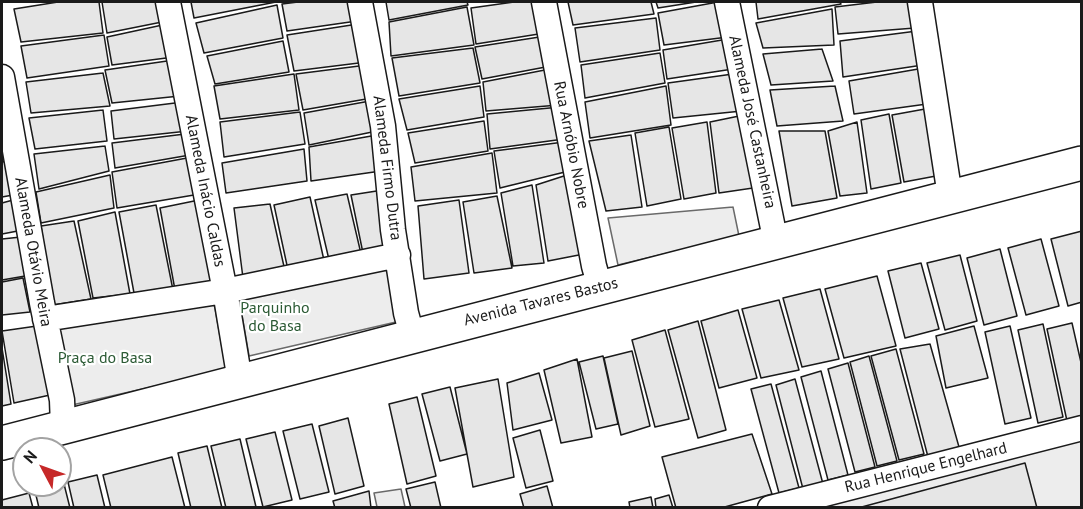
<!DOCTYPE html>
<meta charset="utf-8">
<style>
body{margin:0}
#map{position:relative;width:1083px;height:509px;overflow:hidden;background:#fff;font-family:"PT Sans",sans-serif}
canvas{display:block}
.frame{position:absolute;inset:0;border:3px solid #1a1a1a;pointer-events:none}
.north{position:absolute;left:12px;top:437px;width:60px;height:60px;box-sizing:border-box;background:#fff;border:2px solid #a3a3a3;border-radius:50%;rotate:311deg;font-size:16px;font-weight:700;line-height:24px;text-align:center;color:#1a1a1a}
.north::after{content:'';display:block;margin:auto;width:21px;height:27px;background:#c62828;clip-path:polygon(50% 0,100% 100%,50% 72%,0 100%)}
</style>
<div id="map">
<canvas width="1083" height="509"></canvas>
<div class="frame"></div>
<div class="north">N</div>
</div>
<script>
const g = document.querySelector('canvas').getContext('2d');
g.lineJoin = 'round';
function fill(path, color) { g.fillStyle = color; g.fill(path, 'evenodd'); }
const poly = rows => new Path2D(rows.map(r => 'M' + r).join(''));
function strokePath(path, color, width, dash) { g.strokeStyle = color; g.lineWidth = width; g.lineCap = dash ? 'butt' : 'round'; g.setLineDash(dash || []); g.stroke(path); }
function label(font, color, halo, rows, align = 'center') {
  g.font = font + ' "PT Sans",sans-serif'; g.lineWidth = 4.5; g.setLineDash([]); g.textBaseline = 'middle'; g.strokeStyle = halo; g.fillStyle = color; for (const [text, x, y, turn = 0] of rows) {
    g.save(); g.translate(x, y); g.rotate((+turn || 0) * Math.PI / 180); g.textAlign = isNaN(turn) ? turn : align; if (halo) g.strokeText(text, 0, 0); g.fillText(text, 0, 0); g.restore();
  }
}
const built = poly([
 [733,207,739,236,618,265,608,218,733,207],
 [391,266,396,322,249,356,238,292,391,266],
 [213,297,226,370,72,405,59,327,213,297],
 [1081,427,1081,507,772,507,1081,427],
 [401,489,405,507,377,507,374,493,401,489]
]);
fill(built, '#ededed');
strokePath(built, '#6a6a6a', 1.5);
const building = poly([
 [58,2,99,2,103,33,21,42,14,9,58,2],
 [102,2,163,2,167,21,107,33,102,2],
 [191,2,276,2,194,18,191,2],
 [298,2,355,2,357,21,287,31,282,4,298,2],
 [386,2,467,2,468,5,389,20,386,2],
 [514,2,540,2,545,33,476,44,471,8,514,2],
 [568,2,651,2,654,14,573,25,568,2],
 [656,2,696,2,658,8,656,2],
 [718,2,728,37,664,45,658,13,718,2],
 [756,2,840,2,841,4,758,19,756,2],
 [877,2,911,2,915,28,838,34,835,7,877,2],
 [277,5,283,38,204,53,196,23,277,5],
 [467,7,474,45,391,56,389,22,467,7],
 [832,9,834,45,763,48,756,23,832,9],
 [656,18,660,50,580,62,575,28,656,18],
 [167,24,174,57,112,65,107,37,167,24],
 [358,24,367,62,294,71,287,35,358,24],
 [917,31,923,65,843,77,840,41,917,31],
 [104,35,109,66,27,78,21,46,104,35],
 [546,36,551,66,482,79,475,47,546,36],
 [728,39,733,69,667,79,663,50,728,39],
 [283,41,289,72,215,84,207,56,283,41],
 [473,48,480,83,399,96,392,58,473,48],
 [822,49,833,81,771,85,763,54,822,49],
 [660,53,665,83,585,98,581,65,660,53],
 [174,60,180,96,112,103,105,70,174,60],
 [367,65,372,98,303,110,296,74,367,65],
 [924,68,927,104,854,114,849,81,924,68],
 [550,69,559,105,486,111,483,82,550,69],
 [103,73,110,106,31,113,26,82,103,73],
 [294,74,299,110,220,119,214,86,294,74],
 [733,74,742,111,673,118,668,83,733,74],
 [480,86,484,117,407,130,399,99,480,86],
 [666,86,671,125,590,138,585,102,666,86],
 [835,86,843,121,777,126,770,90,835,86],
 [370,101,377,131,309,145,304,113,370,101],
 [183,102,188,131,114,139,111,111,183,102],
 [560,107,564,139,490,149,487,114,560,107],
 [925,109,936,176,904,182,892,115,925,109],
 [103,110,107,141,35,149,29,118,103,110],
 [300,112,305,144,224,157,220,122,300,112],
 [889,114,901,183,871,189,861,120,889,114],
 [744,115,753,188,719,193,710,122,744,115],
 [484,121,488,151,415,163,408,133,484,121],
 [707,122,716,193,684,199,672,128,707,122],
 [857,122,867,193,840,196,828,131,857,122],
 [669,127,681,199,647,206,635,133,669,127],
 [779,131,825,131,837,198,792,206,779,131],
 [185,134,190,155,115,168,112,143,185,134],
 [377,135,381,171,311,181,309,147,377,135],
 [631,135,642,207,606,211,589,141,631,135],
 [564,142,569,171,500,188,494,151,564,142],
 [105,146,109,171,39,189,34,154,105,146],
 [304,149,307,181,226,193,222,163,304,149],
 [492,153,497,193,415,201,411,167,492,153],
 [187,158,194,195,117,208,112,172,187,158],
 [8,161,13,195,2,197,2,162,8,161],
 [570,174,584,254,548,261,536,185,570,174],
 [110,175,114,208,41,223,36,192,110,175],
 [532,185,544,263,513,266,501,193,532,185],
 [383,190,392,253,364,258,351,195,383,190],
 [347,194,362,258,330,264,315,200,347,194],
 [497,196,512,268,474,273,463,202,497,196],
 [310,197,325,265,288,270,274,205,310,197],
 [13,200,23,230,2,234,2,203,13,200],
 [199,200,217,287,175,290,160,208,199,200],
 [459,200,469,273,424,279,418,206,459,200],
 [270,204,285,271,243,278,234,208,270,204],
 [156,205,173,290,134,293,119,212,156,205],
 [115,212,130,294,93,298,78,221,115,212],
 [74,221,91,299,53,305,41,226,74,221],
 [1082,231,1082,302,1068,306,1051,239,1082,231],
 [21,237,31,275,2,280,2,239,21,237],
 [1041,239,1059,306,1026,315,1008,248,1041,239],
 [1000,249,1017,316,984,325,967,258,1000,249],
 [960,255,977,321,945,330,927,263,960,255],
 [921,263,939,329,905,338,888,271,921,263],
 [877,276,896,346,844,358,825,289,877,276],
 [23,278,30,312,2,315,2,282,23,278],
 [820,289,839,359,802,367,783,298,820,289],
 [779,300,799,370,761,378,742,309,779,300],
 [738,310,757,378,719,388,701,321,738,310],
 [698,321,726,430,698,438,668,330,698,321],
 [1072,323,1082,367,1082,418,1067,421,1047,329,1072,323],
 [1043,324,1063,417,1038,423,1018,330,1043,324],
 [37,326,50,395,14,403,2,331,37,326],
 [974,326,988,378,946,388,936,336,974,326],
 [1010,326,1031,418,1005,424,985,332,1010,326],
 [665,330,689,419,655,427,632,340,665,330],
 [930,344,959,447,928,457,900,349,930,344],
 [2,348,11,404,2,406,2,348],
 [896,349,924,454,899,460,871,356,896,349],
 [632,351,650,426,621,435,604,358,632,351],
 [603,356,618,424,596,429,579,362,603,356],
 [869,356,897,461,877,466,850,362,869,356],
 [577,359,592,437,561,443,544,370,577,359],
 [848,363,875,467,855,472,828,369,848,363],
 [821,371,848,475,828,480,801,377,821,371],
 [539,373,552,420,513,430,507,383,539,373],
 [498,379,514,477,473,487,455,388,498,379],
 [795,379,823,484,803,489,776,385,795,379],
 [771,384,799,488,779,493,751,389,771,384],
 [450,387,467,454,440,461,422,394,450,387],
 [417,397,436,476,407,484,389,404,417,397],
 [348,418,364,486,335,494,319,426,348,418],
 [312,424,329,492,300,499,283,431,312,424],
 [540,430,553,481,526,488,513,438,540,430],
 [275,432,292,500,263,507,246,439,275,432],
 [752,434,772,494,721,508,676,508,662,457,752,434],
 [240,439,256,507,226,508,211,446,240,439],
 [207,446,222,508,191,508,178,453,207,446],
 [172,457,185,508,111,508,103,475,172,457],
 [1025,463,1037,508,858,508,1025,463],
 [97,475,105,508,74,508,68,482,97,475],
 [435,482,441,508,411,508,406,489,435,482],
 [64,484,70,508,39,508,35,491,64,484],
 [547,486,553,508,524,508,520,494,547,486],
 [369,491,371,508,335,508,333,501,369,491],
 [29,493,33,508,2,508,2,500,29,493],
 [669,495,673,508,656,508,655,499,669,495],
 [651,497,653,508,630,508,629,502,651,497]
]);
fill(building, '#e6e6e6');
strokePath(building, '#1a1a1a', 1.5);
const minor = poly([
 [168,2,225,291,240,381],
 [360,2,383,126,393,230,406,313,412,335],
 [544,2,594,266,600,287],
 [727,2,776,243],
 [920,2,950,196],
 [2,77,42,303,62,400,63,426],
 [45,319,225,291,398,255],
 [770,508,1082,428]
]);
const secondary = poly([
 [2,443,1082,163]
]);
strokePath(minor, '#1a1a1a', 27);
strokePath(secondary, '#1a1a1a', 36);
strokePath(minor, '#fff', 24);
strokePath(secondary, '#fff', 33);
label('16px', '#1a1a1a', '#fff', [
 ["Alameda José Castanheira",752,122,78],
 ["Rua Arnóbio Nobre",571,145,79],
 ["Alameda Firmo Dutra",387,168,83],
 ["Alameda Inácio Caldas",205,191,79],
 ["Alameda Otávio Meira",33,252,80],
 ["Avenida Tavares Bastos",541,302,-14],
 ["Rua Henrique Engelhard",926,468,-14]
]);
label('16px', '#2b5a34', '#fff', [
 ["Parquinho",275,308],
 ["do Basa",275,326],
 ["Praça do Basa",105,358]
]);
</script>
